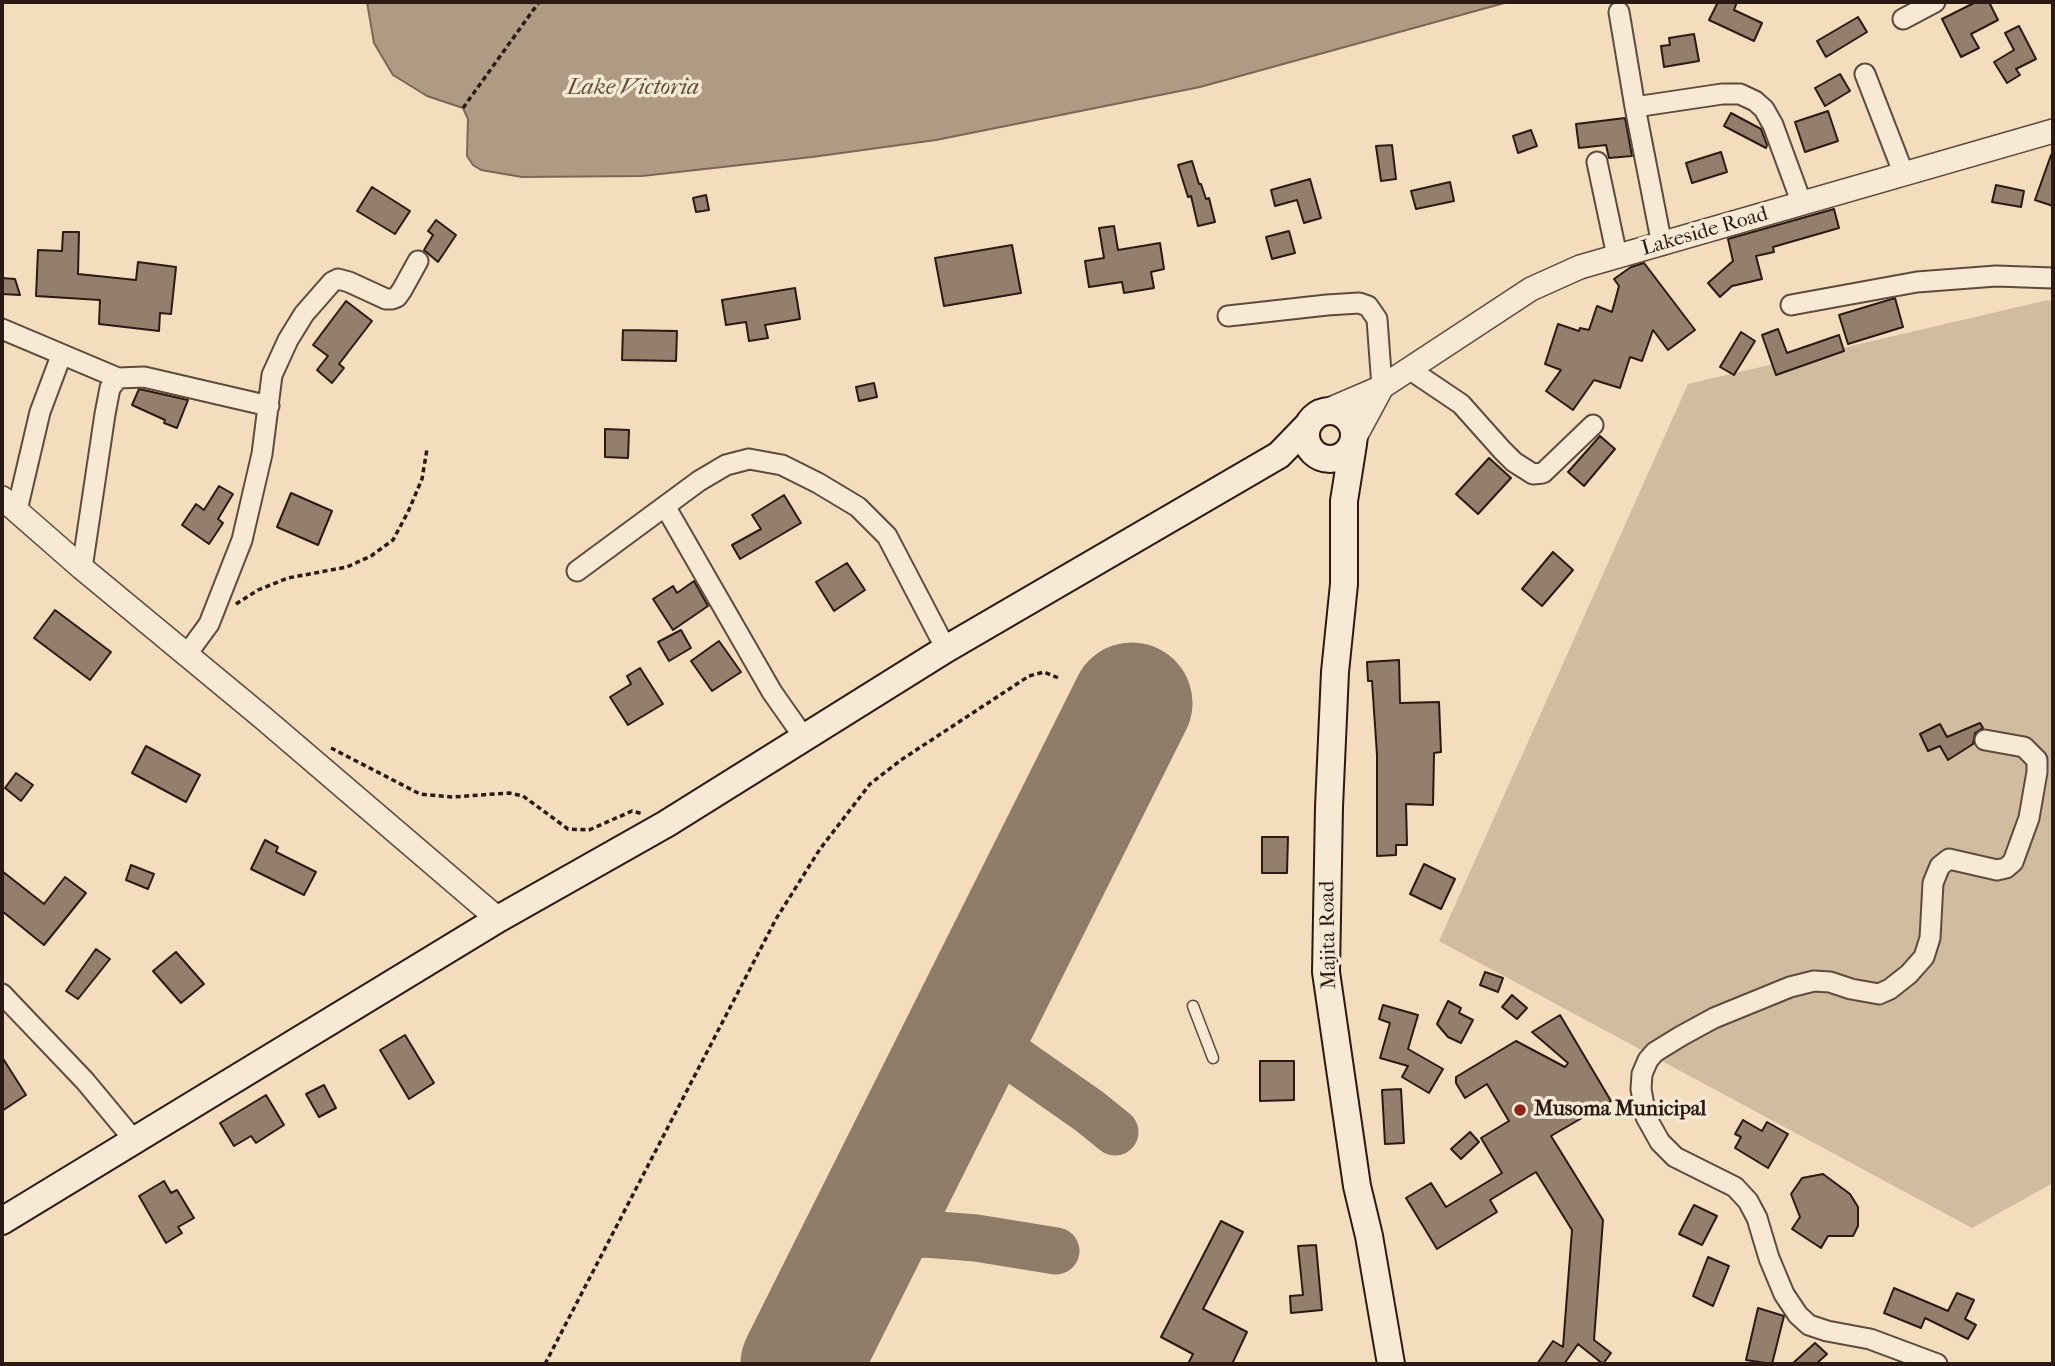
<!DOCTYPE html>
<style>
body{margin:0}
#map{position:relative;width:2055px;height:1366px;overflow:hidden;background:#f3ddbd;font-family:"IM FELL French Canon",serif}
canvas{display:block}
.frame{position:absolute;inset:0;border:4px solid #2b1a13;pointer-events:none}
</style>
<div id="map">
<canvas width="2055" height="1366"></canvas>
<div class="frame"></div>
</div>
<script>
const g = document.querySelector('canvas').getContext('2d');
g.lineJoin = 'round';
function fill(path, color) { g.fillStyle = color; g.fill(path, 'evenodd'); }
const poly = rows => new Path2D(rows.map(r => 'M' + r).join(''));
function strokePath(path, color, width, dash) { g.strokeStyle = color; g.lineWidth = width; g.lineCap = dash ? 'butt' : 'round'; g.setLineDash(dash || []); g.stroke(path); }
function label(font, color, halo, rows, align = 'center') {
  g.font = font + ' "IM FELL French Canon",serif'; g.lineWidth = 7; g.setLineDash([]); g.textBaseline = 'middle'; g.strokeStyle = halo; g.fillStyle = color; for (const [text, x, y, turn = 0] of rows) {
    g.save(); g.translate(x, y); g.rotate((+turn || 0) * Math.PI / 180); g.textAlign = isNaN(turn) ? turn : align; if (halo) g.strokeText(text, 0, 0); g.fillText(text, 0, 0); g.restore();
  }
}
fill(poly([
 [2048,300,2053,303,2053,1183,1972,1228,1439,941,1688,384]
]), '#d1bca0');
const water = poly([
 [367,2,1508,2,1200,87,936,140,812,157,642,176,522,177,481,170,473,165,467,156,468,119,463,108,427,96,393,75,374,43,367,2]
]);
fill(water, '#af9b83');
strokePath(water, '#7a6756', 2);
strokePath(poly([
 [969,1030,1006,1053,1089,1111,1115,1132],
 [858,1249,893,1237,925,1234,976,1238,1056,1251]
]), '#8f7c68', 47);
strokePath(poly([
 [801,1364,1132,703]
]), '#8f7c68', 121);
const building = poly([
 [1718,2,1737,2,1734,10,1762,23,1754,41,1709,20,1718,2],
 [1976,2,1989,2,1998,20,1971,34,1979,48,1961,57,1942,19,1976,2],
 [1858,17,1867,32,1826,57,1817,41,1858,17],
 [2019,26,2036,59,2016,69,2020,75,2007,83,1994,62,2014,50,2005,33,2019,26],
 [1694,34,1699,61,1664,67,1661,46,1670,45,1669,38,1694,34],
 [1840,74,1850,91,1825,106,1815,88,1840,74],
 [1828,111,1838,141,1805,152,1795,122,1828,111],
 [1731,113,1761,129,1767,145,1766,148,1724,126,1731,113],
 [1625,118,1632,156,1609,158,1606,145,1579,148,1576,124,1625,118],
 [1531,130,1537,146,1518,153,1513,136,1531,130],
 [1392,145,1396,179,1381,181,1376,146,1392,145],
 [1721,152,1727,172,1692,183,1686,163,1721,152],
 [2051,155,2053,155,2053,206,2035,200,2051,155],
 [1192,161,1199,184,1201,184,1206,199,1209,198,1215,222,1198,226,1191,196,1188,197,1178,165,1192,161],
 [1310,179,1321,218,1304,223,1297,200,1275,206,1271,190,1310,179],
 [1450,182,1454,201,1416,209,1411,191,1450,182],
 [1996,185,2024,191,2021,207,1992,202,1996,185],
 [372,187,410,211,395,234,357,211,372,187],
 [706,195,709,210,696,212,693,198,706,195],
 [1834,209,1839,228,1773,247,1774,252,1756,256,1762,279,1732,286,1720,297,1708,283,1733,261,1728,239,1834,209],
 [436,220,456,235,438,262,424,250,433,235,428,231,436,220],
 [1114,226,1118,250,1160,243,1164,269,1151,272,1154,288,1124,293,1122,282,1089,287,1085,261,1104,258,1099,228,1114,226],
 [1289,231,1295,253,1272,259,1266,237,1289,231],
 [63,232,79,232,78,274,136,280,138,262,176,267,171,314,160,313,159,331,99,324,100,300,36,296,38,250,62,251,63,232],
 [1012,245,1021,293,944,306,935,258,1012,245],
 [1644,263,1695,330,1668,350,1653,330,1642,361,1630,357,1620,388,1594,380,1573,410,1546,391,1561,370,1545,364,1558,324,1579,331,1580,328,1589,330,1597,306,1612,312,1619,286,1614,279,1631,267,1644,263],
 [2,278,15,279,20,295,2,294,2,278],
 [795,288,800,319,765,325,768,338,749,341,746,322,726,325,722,300,795,288],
 [1895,298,1903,327,1848,344,1839,315,1895,298],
 [346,301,372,321,339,364,344,368,332,383,317,370,328,356,313,345,346,301],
 [1778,329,1787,353,1839,335,1844,351,1776,375,1762,335,1778,329],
 [623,330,677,331,676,361,622,360,623,330],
 [1741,332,1755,341,1734,375,1720,367,1741,332],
 [874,383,877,397,859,401,856,387,874,383],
 [139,389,188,400,177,428,164,423,165,420,132,405,139,389],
 [605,429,629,430,628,458,605,457,605,429],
 [1600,436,1615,449,1584,486,1568,472,1600,436],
 [1489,458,1511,478,1478,514,1456,494,1489,458],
 [219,486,233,494,218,519,223,523,209,544,182,525,196,504,204,510,219,486],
 [291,493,332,511,318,545,277,527,291,493],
 [784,495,801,523,740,559,732,545,761,529,752,515,784,495],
 [1553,552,1573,570,1542,606,1522,589,1553,552],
 [847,563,865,590,834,611,816,582,847,563],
 [694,581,708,606,673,630,653,599,673,586,677,593,694,581],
 [55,610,111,652,90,680,34,638,55,610],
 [681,630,691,648,669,661,658,642,681,630],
 [719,641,741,672,712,691,691,661,719,641],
 [1399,660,1400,703,1439,702,1441,752,1434,753,1433,805,1406,804,1407,845,1396,845,1396,855,1377,856,1377,755,1372,681,1368,681,1367,662,1399,660],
 [640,668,663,704,628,725,610,697,631,684,627,676,640,668],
 [1980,723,1983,728,1975,733,1973,744,1948,760,1940,746,1928,751,1920,734,1940,724,1947,737,1980,723],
 [146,746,200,775,186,802,132,773,146,746],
 [16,773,33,785,21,801,5,788,16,773],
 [1262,837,1288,837,1287,873,1262,873,1262,837],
 [265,840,278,847,276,852,316,872,304,895,251,869,265,840],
 [1424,864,1455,879,1441,909,1410,894,1424,864],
 [131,865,154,874,148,889,126,880,131,865],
 [2,871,44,904,65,877,86,893,44,945,2,911,2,871],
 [96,949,110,959,78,999,66,991,96,949],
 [176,952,204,984,181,1003,153,971,176,952],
 [1485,972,1503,978,1498,992,1480,985,1485,972],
 [1512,995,1527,1008,1517,1019,1502,1007,1512,995],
 [1448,1001,1461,1008,1459,1013,1473,1020,1461,1043,1448,1037,1437,1024,1448,1001],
 [1383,1005,1418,1015,1408,1049,1443,1069,1429,1093,1402,1077,1408,1066,1380,1058,1390,1023,1379,1019,1383,1005],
 [1560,1015,1611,1101,1551,1136,1603,1220,1594,1340,1611,1353,1603,1364,1578,1344,1564,1364,1537,1364,1553,1341,1563,1347,1572,1230,1536,1172,1490,1200,1497,1212,1437,1249,1406,1198,1431,1183,1446,1207,1502,1173,1481,1138,1509,1121,1487,1084,1465,1098,1456,1083,1456,1077,1516,1041,1565,1067,1568,1063,1532,1032,1560,1015],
 [405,1035,434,1083,409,1099,380,1050,405,1035],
 [2,1057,26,1095,2,1111,2,1057],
 [1260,1061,1294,1061,1294,1100,1260,1101,1260,1061],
 [324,1085,336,1108,319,1117,306,1094,324,1085],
 [1401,1089,1404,1143,1385,1144,1382,1090,1401,1089],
 [266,1095,284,1125,256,1143,251,1136,234,1146,220,1123,266,1095],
 [1743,1120,1762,1131,1767,1122,1788,1134,1768,1168,1735,1148,1741,1137,1735,1134,1743,1120],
 [1470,1132,1479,1142,1461,1159,1451,1149,1470,1132],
 [1823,1174,1850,1194,1858,1207,1858,1226,1853,1236,1828,1236,1821,1248,1792,1229,1800,1217,1791,1194,1802,1178,1823,1174],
 [164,1181,171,1193,177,1190,194,1218,178,1227,182,1233,166,1243,139,1196,164,1181],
 [1694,1205,1717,1216,1702,1245,1679,1234,1694,1205],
 [1221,1221,1243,1232,1203,1309,1247,1332,1232,1364,1188,1364,1193,1354,1161,1337,1221,1221],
 [1316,1245,1322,1310,1291,1313,1290,1296,1303,1295,1298,1246,1316,1245],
 [1708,1257,1729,1266,1713,1306,1693,1296,1708,1257],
 [1894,1288,1948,1311,1957,1293,1974,1300,1965,1319,1976,1325,1968,1339,1925,1318,1921,1328,1884,1313,1894,1288],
 [1758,1308,1784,1316,1772,1364,1746,1360,1758,1308],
 [1815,1343,1827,1354,1816,1364,1792,1364,1815,1343]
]);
fill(building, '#937f6b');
strokePath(building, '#2b1a13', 2);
const service = poly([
 [1193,1006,1213,1058]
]);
const minor = poly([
 [1619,12,1635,107,1662,245],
 [1903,19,1935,2],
 [1865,74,1903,172],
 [1635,107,1722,94,1740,94,1755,101,1764,109,1773,125,1802,204],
 [1597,162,1617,256],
 [1791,305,1917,282,1996,276,2053,278],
 [1228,316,1327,305,1359,303,1368,306,1377,319,1382,387],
 [2,329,118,378],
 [1409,369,1461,404,1502,450,1514,462,1533,474,1543,473,1593,425],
 [665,506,772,692,805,739],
 [17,510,40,412,61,356],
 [82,568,105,414,110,388,118,378,144,377,269,406],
 [577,571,699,481,726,465,749,459,782,465,818,483,858,507,887,536,946,649],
 [187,654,209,624,242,540,262,454,272,375,288,340,304,314,332,282,338,279,349,282,386,299,392,299,397,297,402,290,418,261],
 [2,994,85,1081,134,1140],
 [1937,1364,1870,1339,1827,1331,1809,1325,1798,1315,1784,1294,1769,1258,1757,1218,1748,1201,1735,1187,1675,1157,1660,1142,1646,1117,1641,1089,1642,1074,1648,1060,1655,1052,1681,1036,1714,1018,1790,987,1814,981,1830,982,1851,989,1879,994,1890,989,1909,974,1924,957,1930,938,1933,883,1940,866,1949,859,1997,870,2006,868,2013,862,2029,818,2037,772,2037,760,2024,747,1985,740]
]);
const tertiary = poly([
 [1326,411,1382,387,1531,289,1580,267,2053,131],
 [1355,437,1382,387],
 [2,498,82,568,262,717,498,919]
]);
const secondary = poly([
 '1306 435a24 24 0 1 1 48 0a24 24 0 1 1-48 0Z',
 [1353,444,1344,501,1344,584,1335,672,1329,807,1326,972,1357,1186,1369,1236,1391,1364],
 [2,1221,498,919,666,824,946,649,1279,455,1308,425]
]);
strokePath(service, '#5d4b3e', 13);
strokePath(minor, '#5d4b3e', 23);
strokePath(tertiary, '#5d4b3e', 26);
strokePath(secondary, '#2b1a13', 30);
strokePath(poly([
 [463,108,539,2],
 [236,604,258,590,288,578,347,567,371,556,393,540,408,512,422,479,427,449],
 [331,748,420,794,452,797,509,793,523,796,568,829,589,830,632,811,643,814],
 [545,1364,776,919,820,849,870,784,901,760,1029,676,1044,672,1061,679]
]), '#2b1a13', 3.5, [5, 3.5]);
strokePath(service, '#f7e9d4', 10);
strokePath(minor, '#f7e9d4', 19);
strokePath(tertiary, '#f7e9d4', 23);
strokePath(secondary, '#f7e9d4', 26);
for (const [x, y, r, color] of [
 [1520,1110,7,"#8f2418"]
]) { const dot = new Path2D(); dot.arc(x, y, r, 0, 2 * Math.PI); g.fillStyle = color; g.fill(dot); strokePath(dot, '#f7e9d4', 2.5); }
label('21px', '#2b1a13', '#f7e9d4', [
 ["Lakeside Road",1705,232,-16],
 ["Majita Road",1329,935,-91]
]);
label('bold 21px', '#2b1a13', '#f7e9d4', [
 ["Musoma Municipal",1534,1110]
], 'left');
label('italic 23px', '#604e40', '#f7e9d4', [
 ["Lake Victoria",633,88]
]);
</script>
